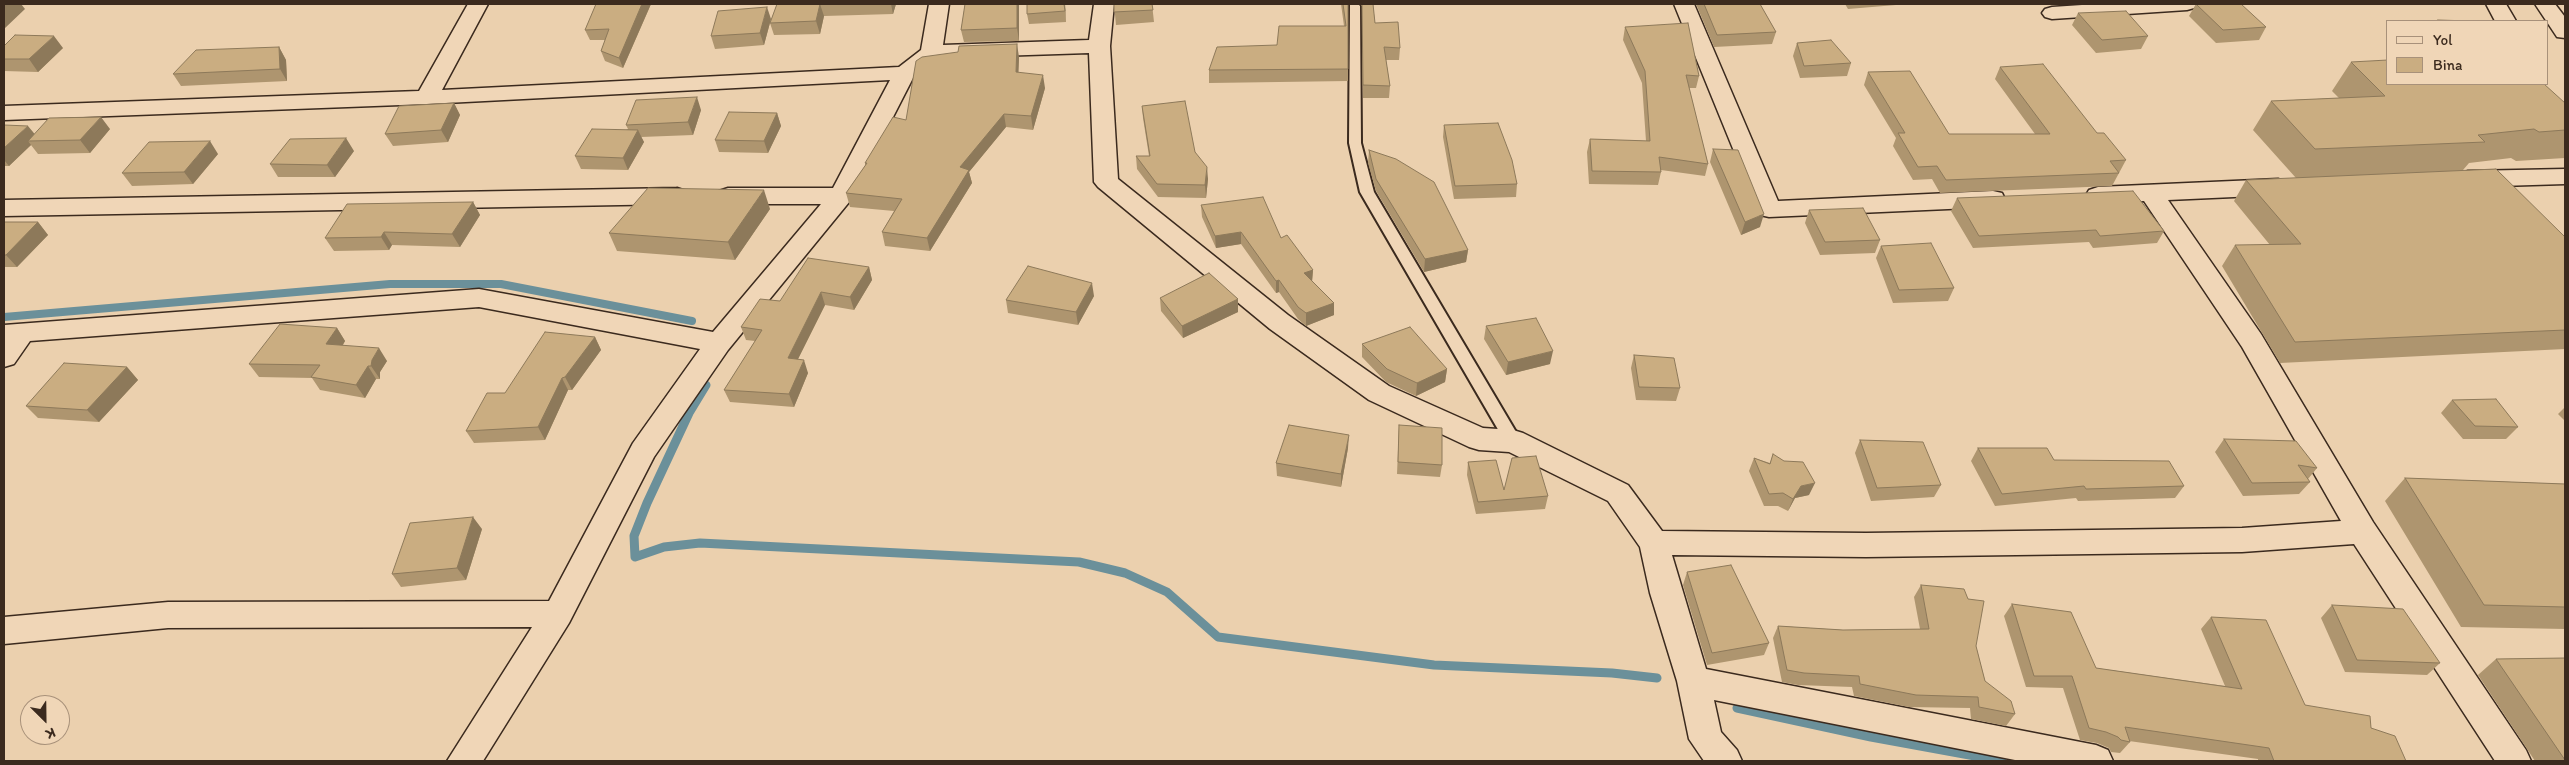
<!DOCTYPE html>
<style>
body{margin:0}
#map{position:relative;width:2569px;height:765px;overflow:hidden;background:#ebd0ae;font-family:Itim,sans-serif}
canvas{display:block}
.frame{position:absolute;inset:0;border:5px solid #3b2a1e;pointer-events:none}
.legend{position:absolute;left:2386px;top:20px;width:162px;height:65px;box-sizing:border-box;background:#f0d6b7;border:1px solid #a8917a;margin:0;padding:6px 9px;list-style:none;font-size:15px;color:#3b2a1e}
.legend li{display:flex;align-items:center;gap:10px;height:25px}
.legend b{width:25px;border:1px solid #a8917a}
.north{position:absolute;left:20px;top:695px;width:50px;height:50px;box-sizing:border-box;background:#f0d6b7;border:1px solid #a8917a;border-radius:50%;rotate:157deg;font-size:14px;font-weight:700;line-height:20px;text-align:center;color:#3b2a1e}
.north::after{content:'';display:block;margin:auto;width:18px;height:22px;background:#3b2a1e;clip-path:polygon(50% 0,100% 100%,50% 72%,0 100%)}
</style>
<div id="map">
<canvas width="2569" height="765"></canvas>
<div class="frame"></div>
<ul class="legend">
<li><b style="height:6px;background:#f0d6b7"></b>Yol</li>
<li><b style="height:14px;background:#caad81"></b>Bina</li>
</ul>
<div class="north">K</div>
</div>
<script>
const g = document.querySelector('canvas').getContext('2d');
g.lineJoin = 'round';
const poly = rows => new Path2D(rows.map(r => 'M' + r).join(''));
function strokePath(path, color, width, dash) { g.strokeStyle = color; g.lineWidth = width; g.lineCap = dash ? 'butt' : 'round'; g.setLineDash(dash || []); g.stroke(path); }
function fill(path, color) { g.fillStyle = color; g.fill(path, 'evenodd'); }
strokePath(poly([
 [4,317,390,284,501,284,692,321]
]), '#6b909a', 8);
strokePath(poly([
 [706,385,689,413,647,503,634,536,635,557,664,547,700,543,1079,562,1125,573,1167,592,1218,637,1434,665,1612,673,1657,678],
 [1737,708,1871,737,2002,761]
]), '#6b909a', 9);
const lane = poly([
 [1350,4,1358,4,1360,6,1361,143,1374,192,1519,437,1521,441,1519,445,1507,445,1360,192,1349,143,1350,4]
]);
const street = poly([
 [468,4,488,4,442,90,899,67,921,50,929,4,949,4,943,45,1089,40,1094,4,1114,4,1110,46,1118,179,1288,315,1389,386,1483,428,1513,430,1523,433,1628,485,1662,531,1866,533,2242,528,2341,521,2242,347,2144,201,2098,203,2089,200,2086,195,2089,190,2098,187,2278,179,2286,182,2290,187,2286,192,2278,195,2168,200,2261,334,2373,522,2526,750,2531,761,2495,761,2354,544,2242,552,1866,557,1672,555,1706,669,2096,745,2108,750,2113,761,2020,761,1714,700,1721,732,1737,750,1742,761,1704,761,1689,739,1677,681,1650,593,1640,547,1608,501,1509,452,1479,450,1469,447,1369,400,1270,329,1098,187,1094,182,1089,53,937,58,914,76,850,201,728,350,654,457,569,623,483,761,447,761,532,627,168,628,4,644,4,617,168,602,549,601,633,443,700,349,479,307,30,341,14,364,4,367,4,325,479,289,713,332,821,204,728,204,719,201,716,196,719,191,728,188,833,188,890,80,427,104,4,120,4,106,419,91,468,4],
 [1674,4,1694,4,1778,201,1993,191,2002,193,2005,199,2002,205,1993,207,1769,217,1760,215,1674,4],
 [2097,4,2197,4,2194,8,2187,10,2052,19,2045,17,2042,13,2045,9,2052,7,2097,4],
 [2486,4,2506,4,2516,21,2495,21,2486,4],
 [2565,169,2565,184,2468,187,2460,184,2456,179,2460,174,2468,171,2565,169],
 [677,188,686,191,689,196,686,201,677,204,4,216,4,200,677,188]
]);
const highway = poly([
 [2535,4,2555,4,2565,17,2565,38,2557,37,2535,4]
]);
strokePath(lane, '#3b2a1e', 4);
strokePath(street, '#3b2a1e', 3);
strokePath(highway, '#3b2a1e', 3);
fill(lane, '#f0d6b7');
fill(street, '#f0d6b7');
fill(highway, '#f0d6b7');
fill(poly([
 [596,4,651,4,623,68,605,61,601,51,605,40,590,40,585,30],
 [777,4,896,4,893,14,824,16,820,34,774,35,770,23],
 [965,4,1019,4,1019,41,964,42,961,30],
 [1027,4,1065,4,1066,22,1029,24,1027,14],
 [1114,4,1152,4,1154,22,1116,25],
 [1341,4,1348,4,1348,81,1209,83,1209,70,1277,45,1344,26],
 [1360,4,1373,4,1375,23,1400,48,1399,60,1386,60,1390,86,1389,98,1363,98,1362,6],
 [1696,4,1760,4,1776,32,1772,44,1714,47],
 [1845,4,1896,4,1896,5,1848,9],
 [2196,4,2266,27,2259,40,2216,43,2189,16],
 [2078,13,2148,36,2141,49,2096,53,2072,25],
 [771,19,764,45,715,49,711,36],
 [1625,27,1699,76,1696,88,1689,88,1708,164,1705,176,1661,170,1661,172,1658,185,1589,184,1587,152,1590,139,1646,141,1642,83,1623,40],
 [1797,43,1851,63,1847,76,1800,78,1793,56],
 [4,46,63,48,38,72,4,71],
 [279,47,286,60,287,81,181,86,173,74],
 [1019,57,1018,73,1045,88,1033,130,1006,127,969,172,972,183,930,251,885,246,882,232,894,211,850,207,846,193,865,166,865,163,906,120],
 [2351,62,2565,103,2565,158,2516,161,2511,158,2469,163,2463,170,2565,237,2565,349,2280,363,2222,266,2235,245,2270,245,2234,201,2246,180,2296,178,2253,130,2271,101,2339,98,2332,91],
 [2000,67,2097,133,2126,160,2112,186,1940,193,1932,179,1913,180,1893,146,1896,138,1864,85,1868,72,1949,134,2035,134,1995,79],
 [454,103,460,115,448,142,393,146,385,134],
 [1142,106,1195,152,1208,179,1206,198,1158,197,1137,169,1136,156,1149,156,1143,118],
 [701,110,693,135,641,137,644,142,628,170,581,169,575,156,628,129,626,125],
 [777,113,781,126,768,153,719,152,715,140],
 [4,125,35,134,110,129,90,153,38,154,31,145,9,166,4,166],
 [1444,125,1517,184,1516,197,1454,199,1443,137],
 [1713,149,1760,227,1741,235,1710,162],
 [1369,150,1468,250,1466,262,1424,272,1376,191,1368,163],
 [354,151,335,177,278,177,270,164],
 [218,154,193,184,132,186,122,173],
 [1957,198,2164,231,2157,243,2093,248,2089,242,1973,248,1951,211],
 [473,202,480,215,460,247,392,245,389,250,334,251,325,238],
 [1201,205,1313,270,1312,281,1334,303,1334,315,1306,326,1298,319,1279,292,1276,293,1241,244,1216,248,1202,217],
 [770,209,735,260,617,251,609,233],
 [1809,210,1880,240,1875,253,1820,255,1805,223],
 [4,222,38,222,48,235,17,267,4,267],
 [1881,246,1954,288,1948,301,1893,303,1876,258],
 [869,267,872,280,854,310,825,305,798,359,808,373,794,407,730,402,724,390,755,341,746,340,741,327,780,301],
 [1094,296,1078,325,1008,313,1006,300],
 [1160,298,1238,299,1238,312,1183,338,1161,311],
 [1486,326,1550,364,1506,375,1484,339],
 [337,328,345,341,343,345,387,361,380,372,380,379,376,379,365,398,320,390,312,378,259,377,249,364],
 [595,337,601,350,572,390,568,390,545,440,474,443,466,431],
 [1362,344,1447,369,1445,382,1416,396,1386,382,1362,357],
 [1634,355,1680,388,1676,401,1636,400,1631,368],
 [127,367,138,380,99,422,38,418,26,406],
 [2452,400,2518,427,2506,439,2463,439,2441,413],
 [2565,407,2565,421,2558,414],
 [1399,425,1442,465,1440,477,1397,474],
 [2224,439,2317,468,2308,479,2310,482,2299,494,2243,496,2215,452],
 [1860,440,1941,485,1934,497,1871,501,1855,453],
 [1348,448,1341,487,1277,476,1276,463],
 [1978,448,2054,460,2184,486,2175,498,2078,501,2076,498,1995,506,1971,461],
 [1773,454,1809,495,1795,498,1788,511,1778,506,1764,506,1749,471,1754,458,1770,463],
 [1468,462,1504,490,1548,496,1545,509,1476,514,1467,475],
 [2405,478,2565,484,2565,629,2461,627,2385,501],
 [482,529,466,580,401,587,392,574],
 [1687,572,1769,643,1764,655,1707,665,1683,585],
 [1921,585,1976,646,1985,681,2015,714,2006,726,1971,719,1970,708,1909,707,1854,696,1852,687,1798,685,1782,682,1773,638,1778,626,1843,630,1920,629,1914,597],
 [2012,604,2096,668,2225,686,2201,629,2211,617,2305,705,2371,728,2406,761,2258,761,2258,759,2129,741,2130,742,2120,753,2111,752,2109,748,2097,743,2080,740,2063,688,2026,687,2004,616],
 [2332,605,2440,663,2427,675,2345,672,2321,618],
 [2565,658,2565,761,2535,761,2478,675,2496,659]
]), '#ae956f');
fill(poly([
 [4,4,21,4,25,9,4,29],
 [642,4,651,4,623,68,619,58],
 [820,4,824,16,820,34,816,21],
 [891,4,896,4,893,14],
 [1017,4,1019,4,1019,41,1017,28],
 [1064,4,1065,4,1066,22,1065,11],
 [767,7,771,19,764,45,760,33],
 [54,36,63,48,38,72,29,59],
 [1017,44,1019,57,1018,86,1016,72],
 [279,47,286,60,287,81,280,69],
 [1043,75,1045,88,1033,130,1031,116],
 [697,97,701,110,693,135,688,122],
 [454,103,460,115,448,142,441,130],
 [777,113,781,126,768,153,764,141],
 [1004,114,1006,127,969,172,972,183,930,251,927,238,960,167],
 [101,117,110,129,90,153,80,140],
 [28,126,38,138,28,141,31,145,9,166,4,160,4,148],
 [638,130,644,142,628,170,623,158],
 [346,138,354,151,335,177,327,165],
 [210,141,218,154,193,184,184,172],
 [1207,167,1208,179,1206,198,1205,185],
 [764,190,770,209,735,260,728,242],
 [473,202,480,215,460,247,452,234],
 [1764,214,1760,227,1741,235,1745,222],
 [38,222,48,235,17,267,6,255],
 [384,232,392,245,389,250,381,237],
 [1241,232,1241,244,1216,248,1215,236],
 [1468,250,1466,262,1424,272,1425,259],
 [869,267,872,280,854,310,850,297],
 [1313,270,1312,282,1304,273],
 [1279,280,1279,292,1276,293,1276,281],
 [1092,283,1094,296,1078,325,1076,312],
 [821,292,825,305,792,371,788,358],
 [1238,299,1238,312,1183,338,1182,326],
 [1334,303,1334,315,1306,326,1306,313],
 [337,328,345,341,335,357,326,344],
 [595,337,601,350,572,390,565,377],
 [379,348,387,361,380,372,380,379,371,366,372,360],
 [1553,351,1550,364,1506,375,1508,362],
 [804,360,808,373,794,407,789,394],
 [368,366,376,379,365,398,356,385],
 [127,367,138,380,99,422,87,410],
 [1447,369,1445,382,1416,396,1417,383],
 [562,378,568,390,545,440,538,427],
 [1349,435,1348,448,1341,487,1341,474],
 [1815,483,1809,495,1795,498,1788,511,1793,499,1801,486],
 [473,517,482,529,466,580,457,568]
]), '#8d795a');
const building = poly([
 [596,4,642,4,619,58,601,51,609,29,585,30,596,4],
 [777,4,824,4,820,4,816,21,770,23,777,4],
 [965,4,1017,4,1017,28,961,30,965,4],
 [1027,4,1064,4,1065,11,1027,14,1027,4],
 [1114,4,1152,4,1153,10,1114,12,1114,4],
 [1343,4,1348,4,1348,69,1209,70,1217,47,1277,45,1279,26,1346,26,1343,4],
 [1362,4,1373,4,1375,23,1398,22,1400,48,1384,47,1390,86,1363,85,1362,4],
 [1704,4,1760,4,1776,32,1717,35,1704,4],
 [2196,4,2241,4,2266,27,2223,30,2196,4],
 [767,7,760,33,711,36,718,11,767,7],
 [2126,11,2148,36,2102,40,2078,13,2126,11],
 [2438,20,2470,21,2439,21,2438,20],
 [1688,23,1699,76,1686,75,1708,164,1659,157,1661,172,1592,171,1590,139,1650,141,1645,71,1625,27,1688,23],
 [15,35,54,36,29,59,4,59,4,46,15,35],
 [1831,40,1851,63,1804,66,1797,43,1831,40],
 [1017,44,1016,72,1043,75,1031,116,1004,114,960,167,969,170,927,238,882,232,902,199,846,193,867,163,865,163,893,117,906,120,916,61,922,57,958,52,959,46,1017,44],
 [279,47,280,69,173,74,196,50,279,47],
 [2388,60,2388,84,2544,84,2565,103,2565,130,2539,132,2534,129,2478,135,2485,142,2315,149,2271,101,2385,96,2351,62,2388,60],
 [2043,64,2097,133,2104,133,2126,160,2110,161,2119,173,1946,180,1937,166,1918,167,1898,133,1905,133,1868,72,1910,71,1949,134,2050,134,2000,67,2043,64],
 [697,97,688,122,626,125,636,100,697,97],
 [1185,101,1195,152,1207,167,1205,185,1157,184,1136,156,1150,156,1142,106,1185,101],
 [454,103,441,130,385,134,399,106,454,103],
 [729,112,777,113,764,141,715,140,729,112],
 [101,117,80,140,28,141,49,118,101,117],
 [1498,123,1512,160,1517,184,1455,186,1444,125,1498,123],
 [4,125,28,126,4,148,4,125],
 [592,129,638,130,623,158,575,156,592,129],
 [346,138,327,165,270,164,290,139,346,138],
 [210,141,184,172,122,173,149,142,210,141],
 [1713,149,1738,150,1764,214,1745,222,1713,149],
 [1369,150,1396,159,1434,182,1468,250,1425,259,1376,179,1369,150],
 [2496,169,2565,237,2565,330,2295,342,2235,245,2301,244,2246,180,2496,169],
 [648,188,764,190,728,242,609,233,648,188],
 [2133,191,2164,231,2100,236,2096,230,1979,236,1957,198,2133,191],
 [1263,197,1281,238,1287,235,1313,270,1304,273,1334,303,1306,313,1298,307,1279,280,1276,281,1241,232,1215,236,1201,205,1263,197],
 [473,202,452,234,384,232,381,237,325,238,347,204,473,202],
 [1863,208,1880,240,1825,242,1809,210,1863,208],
 [4,222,38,222,6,255,4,255,4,222],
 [1931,243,1954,288,1899,290,1881,246,1931,243],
 [808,258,869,267,850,297,821,292,788,358,804,360,789,394,724,390,762,330,741,327,760,299,780,301,808,258],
 [1028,266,1092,283,1076,312,1006,300,1028,266],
 [1209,273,1238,299,1182,326,1160,298,1209,273],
 [1536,318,1553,351,1508,362,1486,326,1536,318],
 [280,324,337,328,326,344,379,348,372,360,371,366,368,366,356,385,311,377,320,365,249,364,280,324],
 [1410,327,1447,369,1417,383,1387,369,1362,344,1410,327],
 [545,332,595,337,565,377,562,378,538,427,466,431,487,393,505,393,545,332],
 [1634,355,1674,358,1680,388,1639,387,1634,355],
 [64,363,127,367,87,410,26,406,64,363],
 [2496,399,2518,427,2475,426,2452,400,2496,399],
 [1289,425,1349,435,1341,474,1276,463,1289,425],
 [1399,425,1442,428,1442,465,1398,462,1399,425],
 [2224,439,2296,441,2317,468,2298,465,2310,482,2252,483,2224,439],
 [1860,440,1923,442,1941,485,1877,488,1860,440],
 [1978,448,2047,448,2054,460,2169,461,2184,486,2086,489,2084,486,2002,494,1978,448],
 [1773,454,1784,461,1803,462,1815,483,1801,486,1793,499,1783,493,1769,494,1754,458,1770,464,1773,454],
 [1536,456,1548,496,1478,502,1468,462,1496,460,1504,490,1512,458,1536,456],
 [2405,478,2565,484,2565,607,2484,605,2405,478],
 [473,517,457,568,392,574,410,523,473,517],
 [1731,565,1769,643,1712,653,1687,572,1731,565],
 [1921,585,1964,589,1968,599,1984,601,1976,646,1985,681,2011,701,2015,714,1979,707,1978,697,1916,695,1860,684,1859,676,1804,673,1787,670,1778,626,1843,630,1929,629,1921,585],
 [2012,604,2071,612,2096,668,2242,689,2211,617,2266,620,2305,705,2370,716,2371,728,2395,736,2406,761,2274,761,2269,748,2125,727,2130,742,2121,740,2118,737,2106,732,2089,728,2072,676,2034,676,2012,604],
 [2332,605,2403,609,2440,663,2357,660,2332,605],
 [2565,658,2565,760,2496,659,2565,658]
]);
fill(building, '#caad81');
strokePath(building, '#8d795a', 1);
</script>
